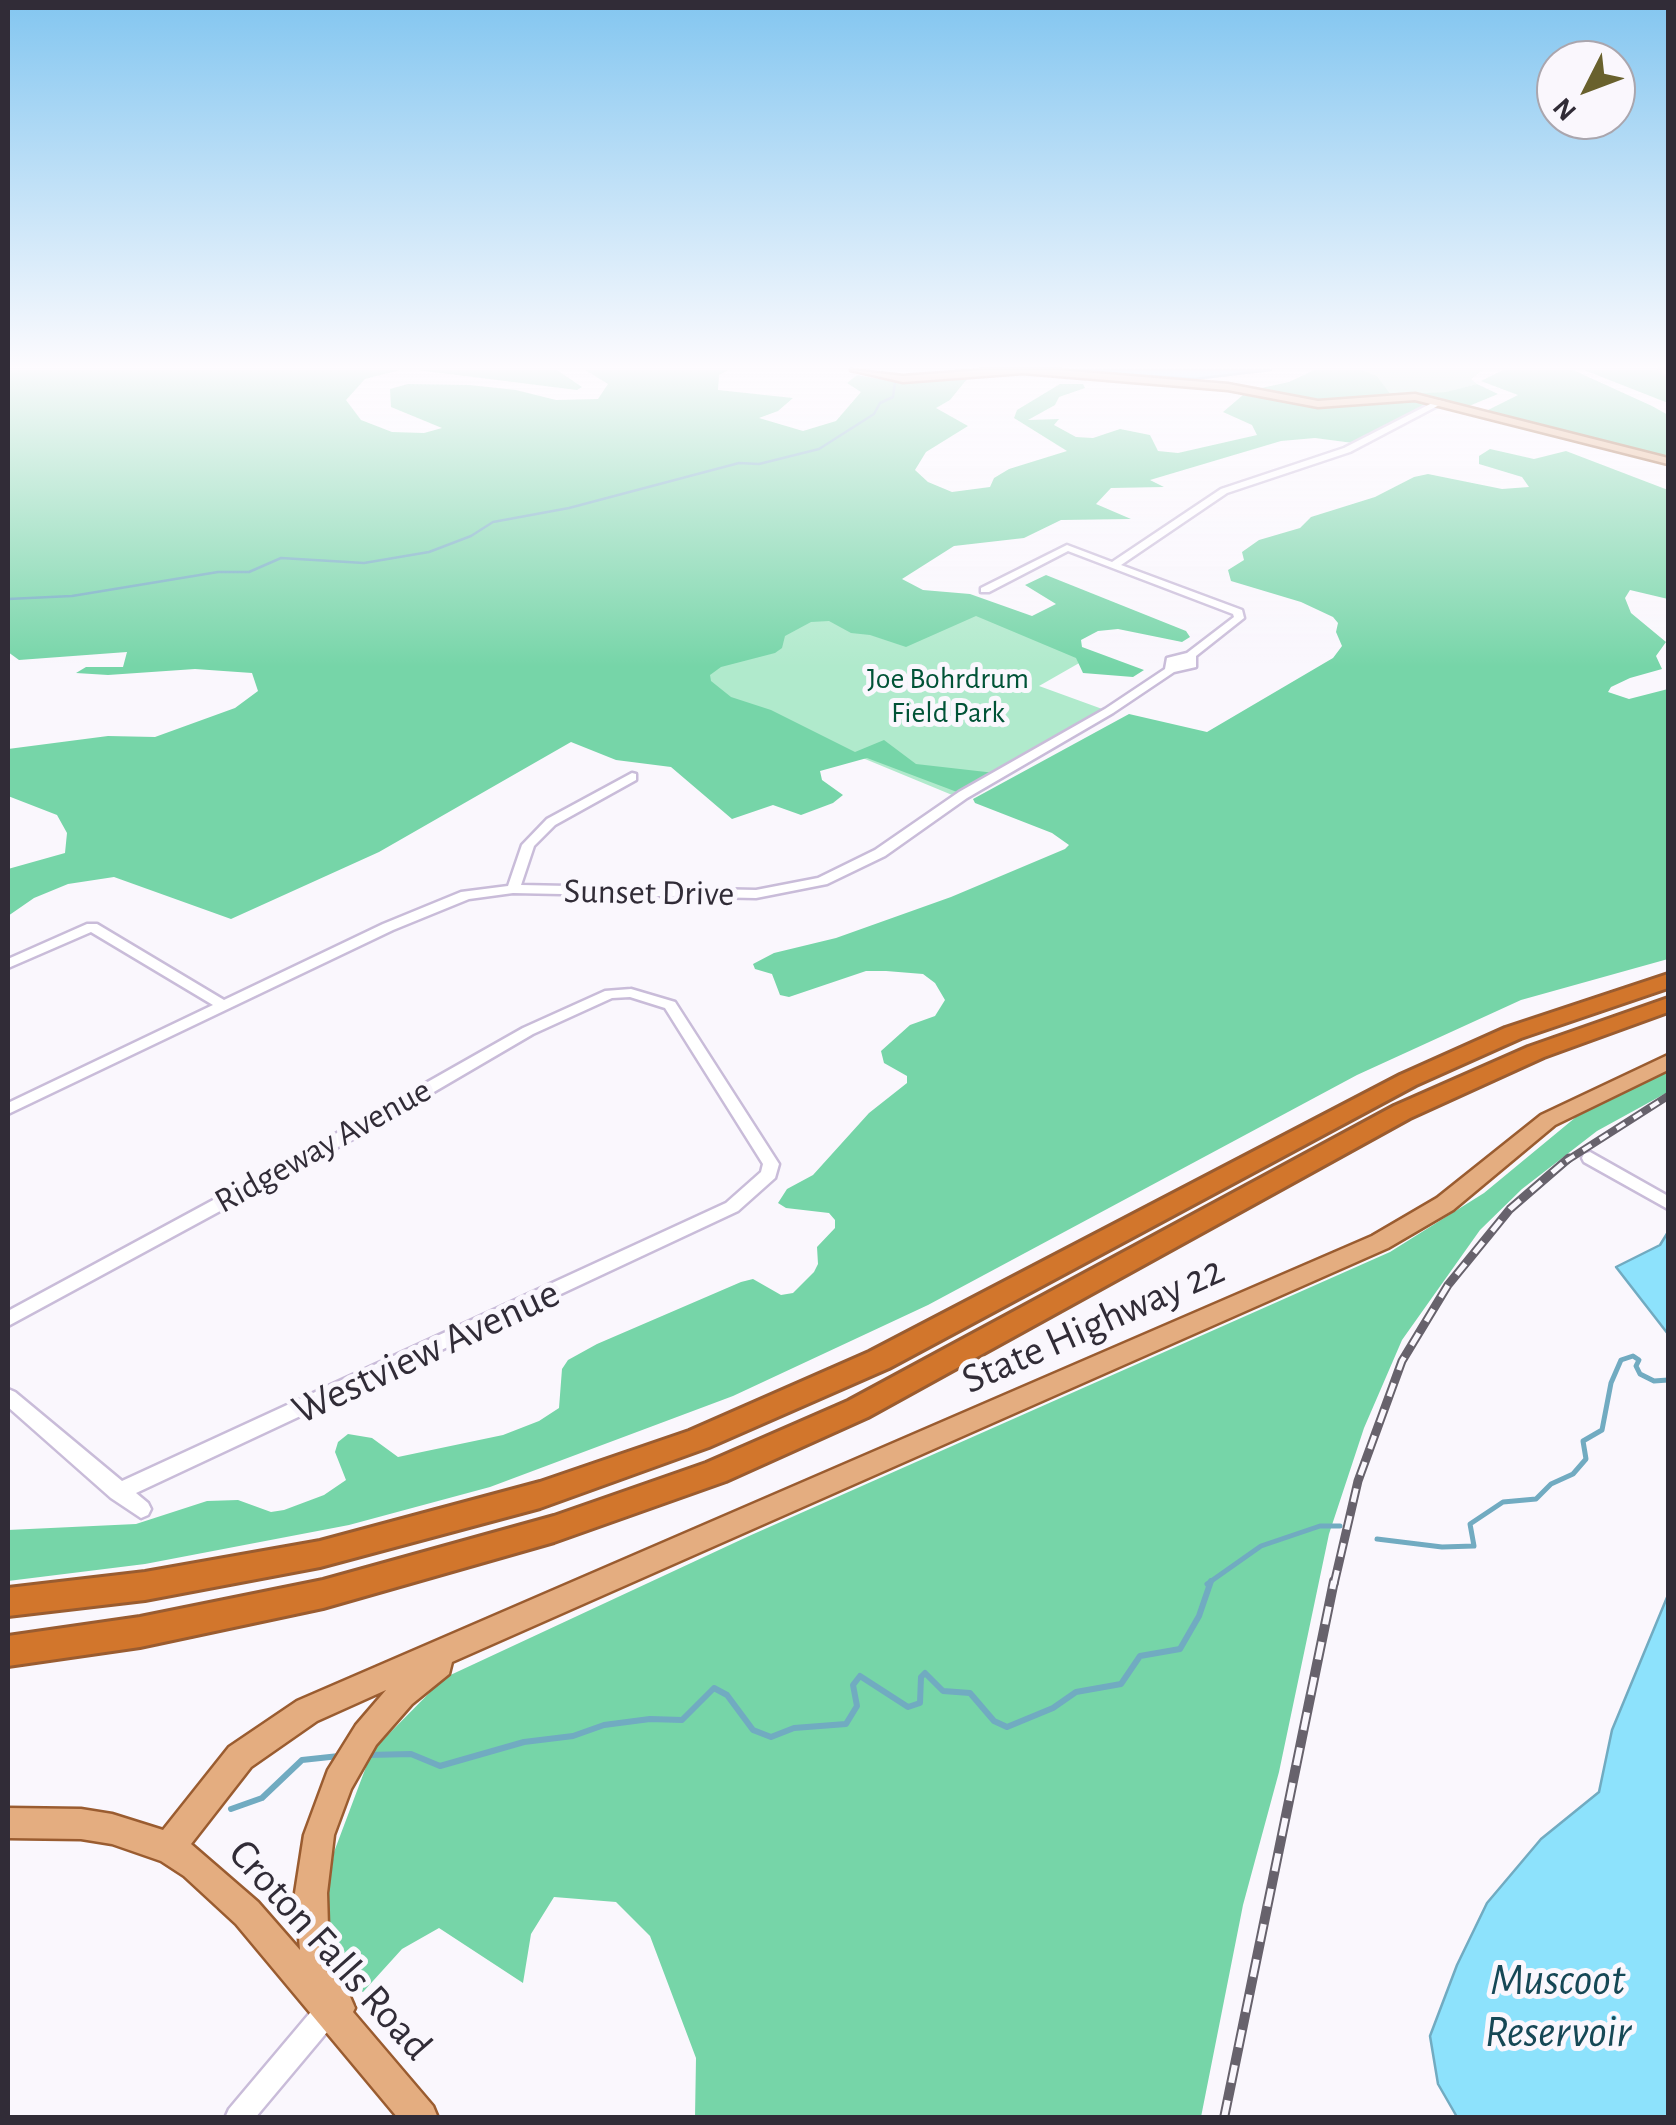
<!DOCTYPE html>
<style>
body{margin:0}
#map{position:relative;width:1676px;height:2125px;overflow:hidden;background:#faf7fd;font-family:"Alegreya Sans",sans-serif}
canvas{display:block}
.frame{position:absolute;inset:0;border:10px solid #312c37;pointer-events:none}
.north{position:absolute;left:1536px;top:40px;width:100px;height:100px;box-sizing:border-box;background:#faf7fd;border:2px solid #aaa6ae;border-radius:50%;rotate:228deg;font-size:28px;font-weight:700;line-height:40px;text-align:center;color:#312c37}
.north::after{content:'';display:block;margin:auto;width:35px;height:45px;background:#69612d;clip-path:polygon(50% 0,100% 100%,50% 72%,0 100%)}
</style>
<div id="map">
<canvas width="1676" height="2125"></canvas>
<div class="frame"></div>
<div class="north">N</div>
</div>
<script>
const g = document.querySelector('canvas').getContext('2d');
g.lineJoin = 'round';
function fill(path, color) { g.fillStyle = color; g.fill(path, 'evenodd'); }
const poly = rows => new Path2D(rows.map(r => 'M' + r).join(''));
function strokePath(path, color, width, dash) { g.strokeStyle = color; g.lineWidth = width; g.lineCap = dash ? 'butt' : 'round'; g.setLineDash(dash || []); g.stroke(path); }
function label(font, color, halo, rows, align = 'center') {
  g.font = font + ' "Alegreya Sans",sans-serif'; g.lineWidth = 10; g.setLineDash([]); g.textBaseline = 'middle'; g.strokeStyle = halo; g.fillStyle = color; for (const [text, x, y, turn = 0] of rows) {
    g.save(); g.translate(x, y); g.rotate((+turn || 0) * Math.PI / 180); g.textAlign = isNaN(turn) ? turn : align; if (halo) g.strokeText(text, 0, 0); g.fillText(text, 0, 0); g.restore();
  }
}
fill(poly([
 [1357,370,1483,370,1471,379,1477,384,1447,392,1389,394,1377,376],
 [881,580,1095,654,1039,686,1105,710,957,797,681,683]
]), '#b0eacc');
fill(poly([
 [8,370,400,370,365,379,346,400,361,420,392,432,424,433,442,428,391,407,390,389,408,384,469,385,516,390,556,400,598,399,608,384,585,370,728,370,719,375,718,390,793,398,778,411,759,418,803,431,836,421,861,392,847,383,857,375,902,383,967,379,950,400,936,408,968,426,926,452,915,470,928,482,952,492,990,487,994,478,1009,469,1067,451,1014,418,1017,410,1060,384,1083,384,1085,388,1059,397,1055,405,1028,420,1059,419,1054,425,1076,437,1093,438,1120,429,1150,435,1158,451,1178,453,1257,435,1252,425,1223,412,1243,395,1318,408,1414,400,1426,404,1353,443,1315,438,1281,441,1150,480,1164,487,1111,488,1096,504,1131,519,1061,520,1024,538,954,546,902,579,923,590,970,594,1032,616,1056,604,1025,585,1046,575,1186,631,1190,637,1182,642,1118,629,1098,631,1081,640,1082,647,1144,670,1133,677,1083,673,1076,658,976,616,906,647,870,635,851,633,829,621,811,622,785,636,782,648,775,653,721,667,710,675,711,681,731,697,771,710,855,752,884,740,916,764,995,773,957,792,867,758,820,771,822,780,843,795,833,803,801,815,773,805,732,819,671,767,616,760,571,742,379,852,231,919,114,877,68,884,34,898,8,916,8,869,65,853,67,833,57,815,8,796,8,749,108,736,155,737,235,708,258,691,252,673,195,669,108,675,76,673,86,667,123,667,127,652,19,660,8,652],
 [417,370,557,370,582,387,577,390],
 [1314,370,1361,370,1377,376,1390,394,1446,392,1477,384,1498,394,1469,406,1421,397,1323,403,1257,389,1289,382],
 [1503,370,1573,370,1652,406,1668,415,1668,459,1486,411,1518,395,1481,381],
 [1584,370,1657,370,1668,374,1668,403],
 [1490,449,1534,459,1566,451,1668,490,1668,599,1630,590,1625,598,1631,613,1666,642,1656,656,1662,669,1630,678,1611,687,1608,692,1629,699,1668,689,1668,959,1521,1000,1357,1075,928,1305,733,1396,490,1487,349,1525,145,1564,8,1581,8,1530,136,1524,207,1501,238,1500,271,1512,284,1510,324,1495,346,1480,335,1452,338,1442,348,1434,372,1438,398,1457,503,1435,539,1421,559,1408,562,1369,568,1360,597,1344,741,1282,753,1279,781,1295,793,1293,814,1272,818,1264,817,1247,835,1228,835,1220,829,1213,786,1208,778,1203,787,1189,813,1175,869,1113,907,1083,907,1076,884,1063,881,1051,910,1025,935,1016,945,1000,935,983,923,974,886,971,866,971,789,997,780,995,772,974,755,969,753,964,774,953,836,938,951,897,1065,849,1069,845,1052,833,975,803,973,799,1129,714,1207,732,1333,658,1342,646,1336,632,1338,623,1333,617,1301,602,1231,581,1228,570,1244,560,1242,552,1259,540,1300,528,1311,517,1375,497,1414,477,1428,474,1502,489,1529,487,1522,477,1479,464,1479,456],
 [1668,1071,1668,1092,1597,1131,1522,1189,1480,1230,1402,1340,1364,1428,1329,1534,1279,1772,1243,1905,1201,2117,695,2117,696,2058,650,1936,616,1902,554,1897,531,1934,523,1983,439,1928,402,1949,363,1992,348,1983,324,1928,334,1852,372,1751,444,1678,749,1536,1390,1252,1484,1193,1576,1117]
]), '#76d5a8');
const water = poly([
 [1062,370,1271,370,1194,379,1062,370],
 [1668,1232,1668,1334,1616,1267,1660,1245,1668,1232],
 [1668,1595,1668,2117,1457,2117,1438,2084,1430,2036,1457,1965,1487,1903,1541,1839,1599,1792,1612,1730,1668,1595]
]);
fill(water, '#8de2fc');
strokePath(water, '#71abc1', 2.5);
strokePath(poly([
 [8,599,72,596,218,572,249,572,281,558,364,563,429,552,471,536,493,522,569,508,739,463,759,464,819,449,874,414,880,403,893,397,895,382]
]), '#71abc1', 2.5);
strokePath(poly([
 [1377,1539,1442,1547,1474,1546,1470,1524,1503,1502,1536,1499,1551,1484,1573,1474,1586,1459,1583,1441,1602,1430,1611,1383,1621,1360,1633,1356,1639,1360,1636,1366,1640,1374,1654,1381,1668,1380],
 [1207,1584,1261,1546,1320,1526,1340,1526]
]), '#71abc1', 5);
strokePath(poly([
 [368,1755,411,1754,440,1766,524,1742,573,1736,604,1725,650,1719,682,1720,714,1688,727,1695,753,1730,771,1737,794,1728,846,1724,857,1706,853,1685,860,1676,908,1707,920,1703,921,1677,925,1673,943,1691,970,1693,994,1721,1007,1727,1053,1708,1076,1692,1121,1684,1140,1656,1180,1649,1199,1616,1211,1581],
 [231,1809,262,1798,302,1760,339,1756]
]), '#71abc1', 6);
const minor = poly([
 [1660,370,1668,370,1668,374,1665,374,1660,370],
 [1438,400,1445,402,1350,452,1227,493,1121,565,1242,610,1244,618,1196,656,1196,667,1174,672,1113,713,967,798,885,856,827,884,756,898,513,893,469,899,393,930,8,1114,8,1103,213,1005,91,932,8,968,8,959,87,924,97,924,224,1000,383,924,461,892,508,886,522,845,547,819,632,773,636,774,636,780,555,825,534,846,521,885,756,890,818,878,875,850,959,792,1105,709,1165,669,1167,658,1187,653,1234,617,1233,614,1068,551,989,592,981,592,981,588,1067,545,1112,562,1221,489,1344,448,1438,400],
 [631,989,675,1002,779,1164,775,1178,738,1211,136,1493,148,1503,151,1509,148,1515,141,1518,111,1498,8,1407,8,1389,15,1392,122,1481,726,1203,761,1172,763,1164,665,1008,630,997,612,998,533,1034,362,1134,8,1326,8,1311,350,1126,523,1028,605,991,631,989],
 [1590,1152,1668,1196,1668,1209,1584,1162,1582,1158,1584,1154,1590,1152],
 [329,1997,338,2001,342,2010,338,2019,255,2118,225,2118,229,2109,320,2001,329,1997]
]);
const major = poly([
 [851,370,903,376,985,370,1057,370,1228,384,1318,401,1415,394,1668,458,1668,464,1415,400,1318,407,1228,390,1023,373,903,382,851,370],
 [1668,1055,1668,1070,1555,1125,1453,1210,1388,1248,452,1662,449,1674,412,1704,376,1745,351,1789,334,1835,327,1893,328,1927,334,1960,355,2008,353,2012,433,2106,438,2118,398,2118,236,1924,184,1876,161,1861,112,1844,81,1839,8,1838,8,1808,81,1809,112,1814,163,1830,229,1747,297,1701,1372,1236,1437,1198,1541,1115,1668,1055],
 [386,1690,356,1725,328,1770,304,1835,295,1893,300,1950,258,1902,191,1844,251,1767,317,1721,386,1690]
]);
const highway = poly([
 [1668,974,1668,988,1521,1038,1416,1085,889,1368,709,1447,540,1508,320,1567,145,1600,8,1616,8,1588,145,1572,320,1541,540,1482,689,1431,869,1352,1400,1075,1505,1028,1668,974],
 [1668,998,1668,1012,1544,1057,1410,1118,868,1417,726,1481,554,1542,323,1608,140,1647,8,1666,8,1636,140,1617,323,1580,554,1516,706,1463,848,1401,1394,1106,1528,1047,1668,998]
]);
strokePath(minor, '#c9bcd9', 5);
strokePath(major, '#9a5c30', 5);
strokePath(highway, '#9a5c30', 6);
fill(minor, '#fff');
fill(major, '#e4ad80');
fill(highway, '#d2762c');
const railFar2 = poly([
 [1566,1161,1668,1096]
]);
const railFar1 = poly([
 [1334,1584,1358,1481,1402,1361,1448,1285,1510,1209,1569,1158]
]);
const rail = poly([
 [1224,2118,1334,1581]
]);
strokePath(railFar2, '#67626c', 8);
strokePath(railFar1, '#67626c', 9);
strokePath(rail, '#67626c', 10);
strokePath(railFar2, '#faf7fd', 4, [10]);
strokePath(railFar1, '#faf7fd', 5, [14]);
strokePath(rail, '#faf7fd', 6, [18]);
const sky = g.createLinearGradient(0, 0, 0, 667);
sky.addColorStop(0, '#83c6f0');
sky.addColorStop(0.55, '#fdfbfe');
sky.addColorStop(1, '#fdfbfe00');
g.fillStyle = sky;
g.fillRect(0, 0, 1676, 667);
label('30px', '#015337', '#faf7fd', [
 ["Joe Bohrdrum",948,679],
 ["Field Park",948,713]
]);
label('35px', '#312c37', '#faf7fd', [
 ["Sunset Drive",649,893,1],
 ["Ridgeway Avenue",323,1146,-29]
]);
label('42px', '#312c37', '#faf7fd', [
 ["State Highway 22",1093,1325,-24],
 ["Westview Avenue",426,1352,-25],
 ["Croton Falls Road",330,1950,48]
]);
label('italic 45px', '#164856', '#faf7fd', [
 ["Muscoot",1558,1980],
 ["Reservoir",1558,2032]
]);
</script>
